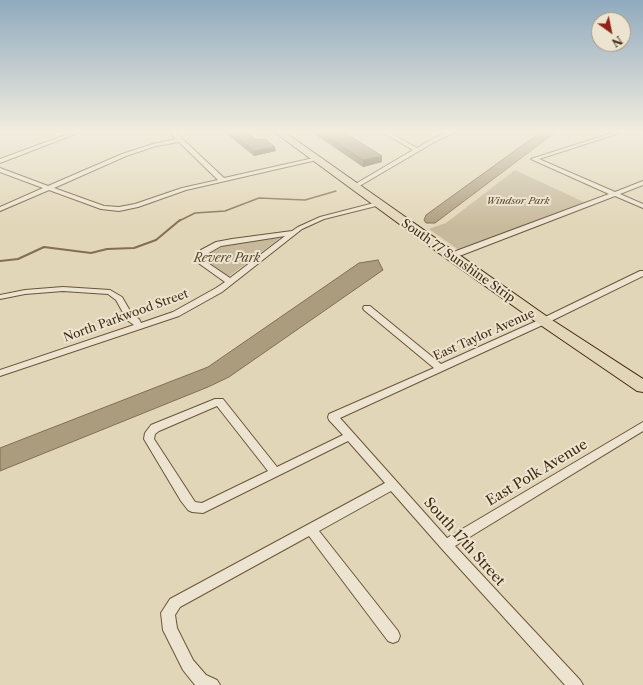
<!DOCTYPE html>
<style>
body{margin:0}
#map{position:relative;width:643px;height:685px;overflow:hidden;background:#e2d6b8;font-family:"Libre Caslon Text",serif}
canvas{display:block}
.north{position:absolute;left:591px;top:12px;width:40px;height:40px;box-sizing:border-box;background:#ece4d1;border:1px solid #a89a83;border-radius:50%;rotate:147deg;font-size:11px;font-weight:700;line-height:16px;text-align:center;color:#422b0e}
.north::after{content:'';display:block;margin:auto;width:14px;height:18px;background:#8f2418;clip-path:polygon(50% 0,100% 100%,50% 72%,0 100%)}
</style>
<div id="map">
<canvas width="643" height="685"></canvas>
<div class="north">N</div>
</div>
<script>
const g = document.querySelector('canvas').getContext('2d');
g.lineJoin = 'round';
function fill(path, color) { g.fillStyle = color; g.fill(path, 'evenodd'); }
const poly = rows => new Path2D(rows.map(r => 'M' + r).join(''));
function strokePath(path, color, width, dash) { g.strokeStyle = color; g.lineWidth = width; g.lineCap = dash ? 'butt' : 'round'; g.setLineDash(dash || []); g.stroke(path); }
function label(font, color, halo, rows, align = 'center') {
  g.font = font + ' "Libre Caslon Text",serif'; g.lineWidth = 4; g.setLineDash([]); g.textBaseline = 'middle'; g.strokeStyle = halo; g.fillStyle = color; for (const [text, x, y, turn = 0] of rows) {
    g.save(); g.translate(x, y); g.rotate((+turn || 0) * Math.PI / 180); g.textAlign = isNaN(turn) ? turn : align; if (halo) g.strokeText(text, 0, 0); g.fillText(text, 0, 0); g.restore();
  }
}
fill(poly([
 [515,170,586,203,459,250,429,229,446,223],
 [279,237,279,239,229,276,227,276,205,260,205,255,208,252,220,246]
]), '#c7b99b');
const water = poly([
 [542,131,557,131,435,223,426,223,424,220,426,215,542,131],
 [378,260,383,270,229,377,208,387,0,471,0,448,208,367,359,263,378,260]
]);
fill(water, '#ac9c7e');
strokePath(water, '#826f51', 1);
strokePath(poly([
 [179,221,195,213,225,211,259,198,305,200,336,191]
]), '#826f51', 1.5);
strokePath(poly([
 [0,261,18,259,44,247,91,253,107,249,134,248,156,240,180,220]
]), '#826f51', 2);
const minor = poly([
 [76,131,83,131,0,163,0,159,76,131],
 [168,131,174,131,224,178,318,157,321,159,186,190,138,207,119,211,101,209,49,190,0,211,0,207,43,188,0,172,0,168,48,186,122,154,153,144,176,139,168,131],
 [179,142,218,180,182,188,135,204,119,207,104,206,54,188,126,156,156,146,179,142],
 [380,131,387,131,417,148,434,138,451,131,458,131,438,140,356,188,352,188,352,186,413,150,380,131],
 [618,131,626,131,539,159,615,192,643,181,643,185,620,194,643,204,643,208,615,196,454,258,448,258,448,254,609,194,531,159,618,131],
 [378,202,380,203,380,205,324,219,302,229,222,292,179,316,0,376,0,370,134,325,127,320,116,300,108,294,63,291,25,294,0,299,0,295,25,290,63,287,110,290,122,297,133,316,139,319,141,323,173,312,216,288,225,282,197,262,197,256,201,250,216,242,232,239,292,231,298,227,320,217,378,202],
 [285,236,230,278,205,261,205,256,207,254,221,246,285,236],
 [640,271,643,271,643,276,547,323,340,418,447,538,643,422,643,431,455,546,580,680,583,685,565,685,442,549,391,491,319,531,398,631,400,636,398,641,393,643,388,641,309,536,180,607,175,615,177,628,193,660,206,675,217,680,220,685,195,685,183,670,163,630,161,613,170,599,385,483,348,441,207,511,203,513,192,512,188,510,181,501,144,439,145,433,151,425,215,399,223,399,277,467,343,435,329,420,328,417,329,414,434,368,364,310,363,308,364,306,370,306,441,364,541,319,640,271],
 [217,406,268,471,202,503,195,502,154,439,155,434,159,431,217,406]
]);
const primary = poly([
 [273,131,283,131,549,318,643,379,643,392,637,391,539,324,447,259,273,131]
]);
strokePath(minor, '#6a5638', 2);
strokePath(primary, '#422b0e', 2);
fill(minor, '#ece4d1');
fill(primary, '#e2d6b8');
fill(poly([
 [223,131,246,131,257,140,276,151,254,156],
 [310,131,342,131,382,162,363,167]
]), '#807258');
fill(poly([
 [275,147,276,151,254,156,254,151],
 [382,156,382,162,363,167,363,160]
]), '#685c47');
const building = poly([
 [228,131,246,131,257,140,265,139,275,147,254,151,228,131],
 [318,131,342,131,382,156,363,160,318,131]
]);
fill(building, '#958466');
strokePath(building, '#685c47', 1);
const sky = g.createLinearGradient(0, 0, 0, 227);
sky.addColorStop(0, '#90aabe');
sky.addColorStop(0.58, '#f2eddf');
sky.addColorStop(1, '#f2eddf00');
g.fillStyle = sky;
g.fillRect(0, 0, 643, 227);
label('italic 10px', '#5d472a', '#ece4d1', [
 ["Windsor Park",518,201]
]);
label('italic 12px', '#5d472a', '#ece4d1', [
 ["Revere Park",227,259]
]);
label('12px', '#422b0e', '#ece4d1', [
 ["South 77 Sunshine Strip",458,261,35],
 ["North Parkwood Street",126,316,-20],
 ["East Taylor Avenue",484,335,-24]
]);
label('14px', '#422b0e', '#ece4d1', [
 ["East Polk Avenue",537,473,-31],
 ["South 17th Street",464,542,48]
]);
</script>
